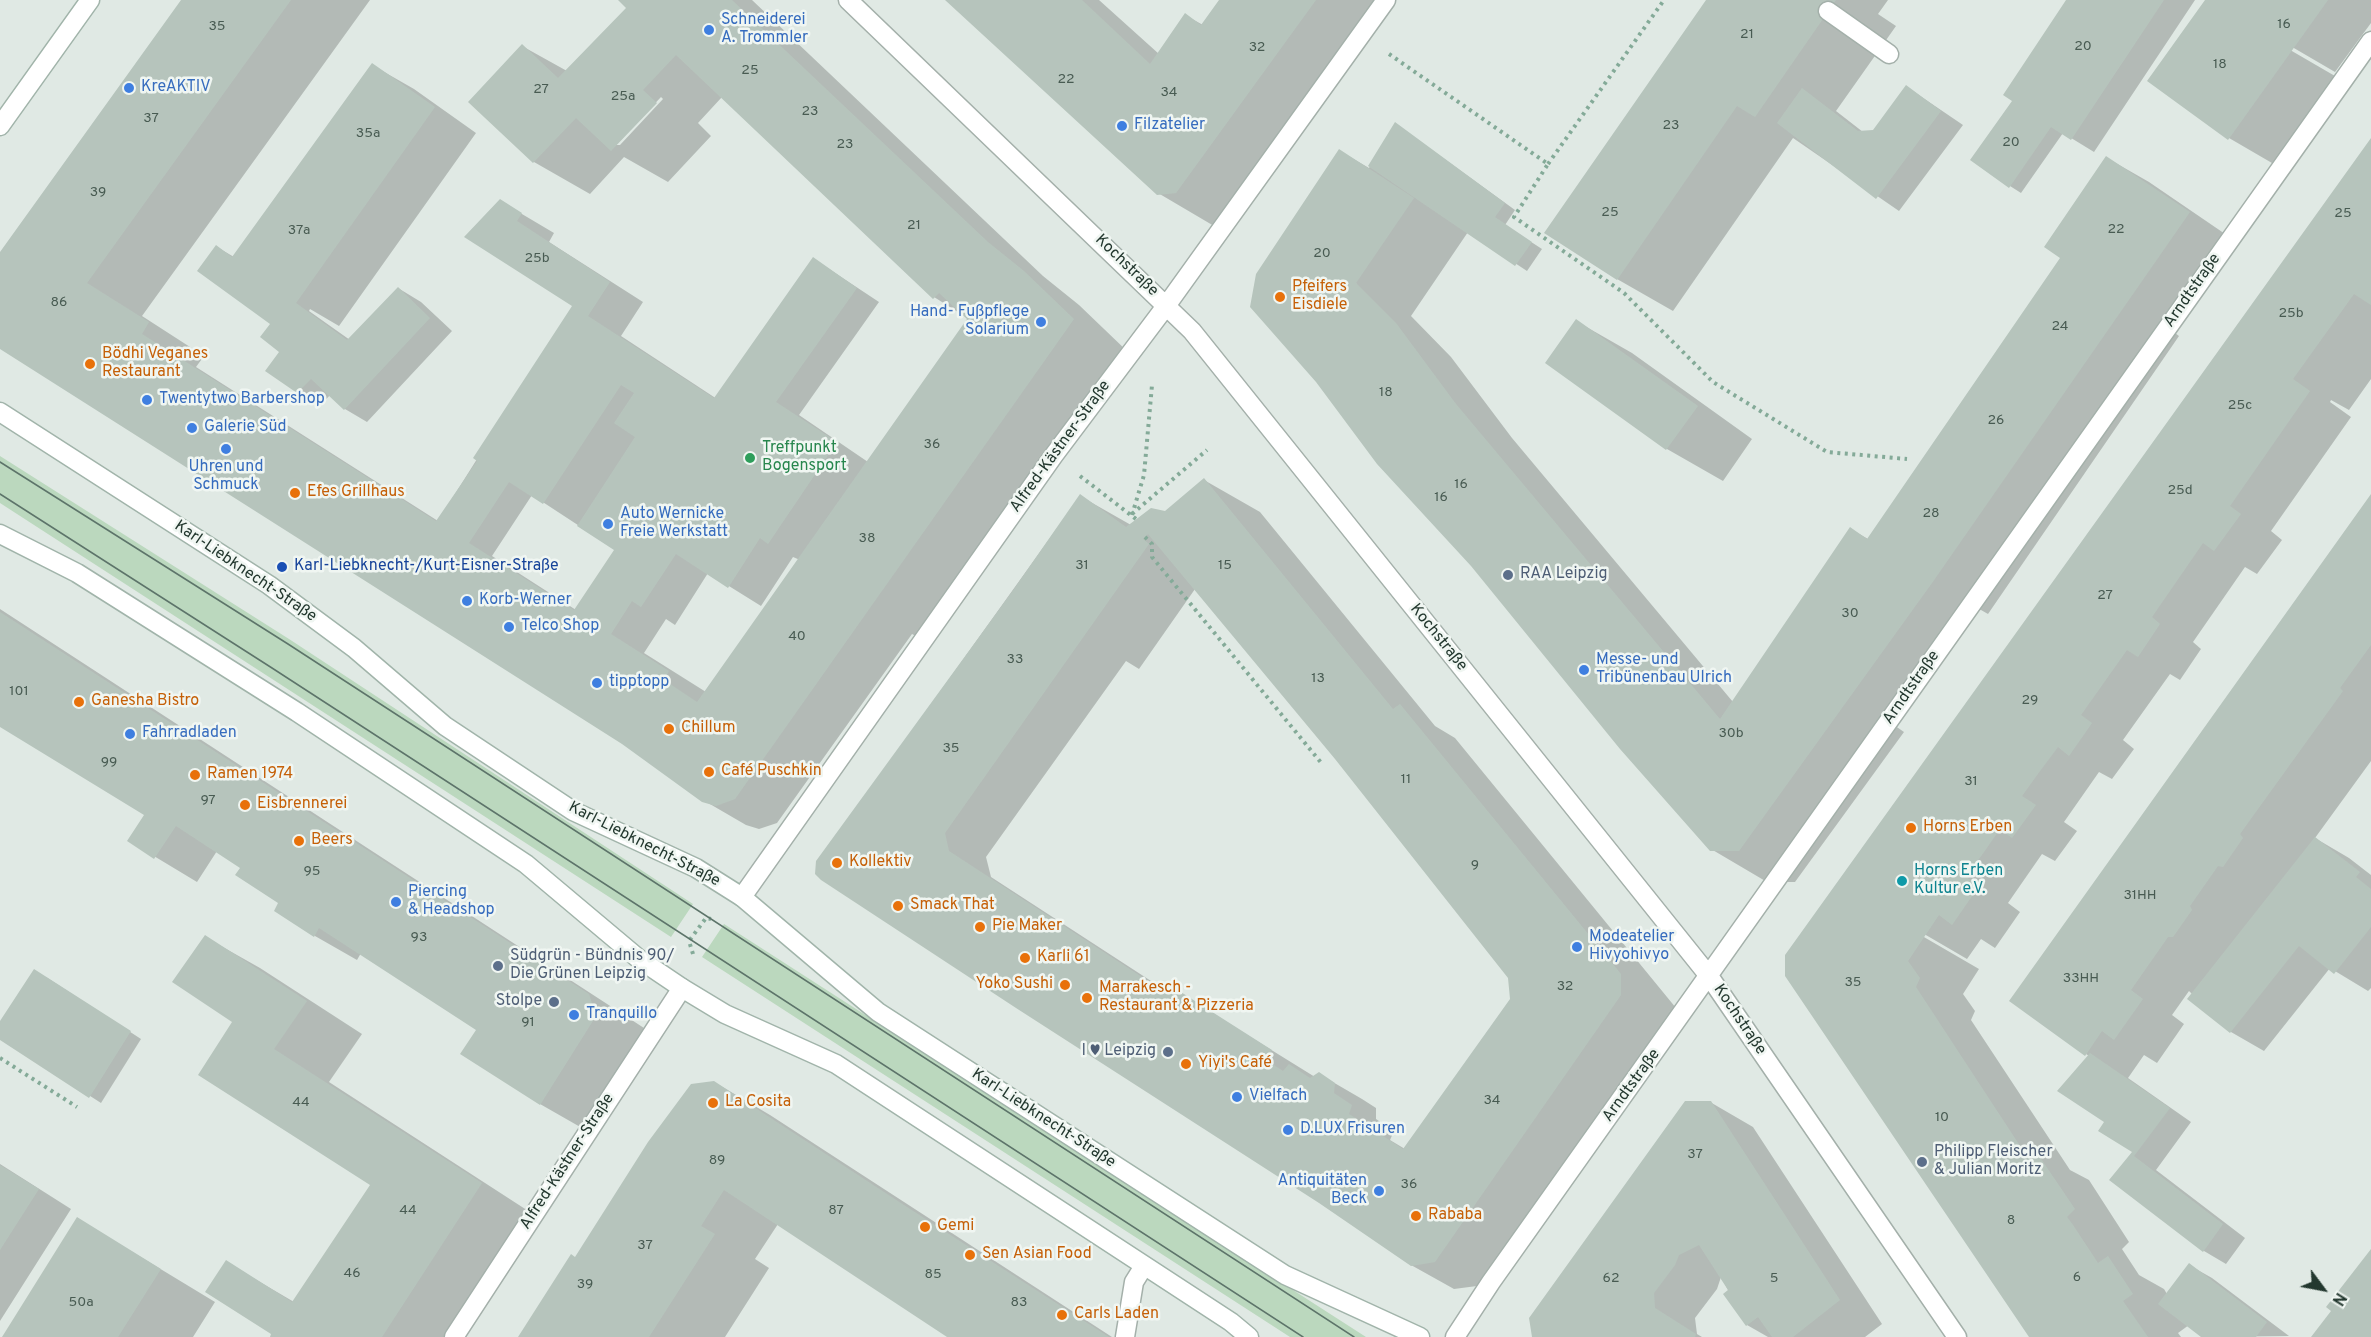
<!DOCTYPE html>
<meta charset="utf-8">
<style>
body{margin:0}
#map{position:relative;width:2371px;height:1337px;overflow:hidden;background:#e0e9e4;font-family:Overpass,sans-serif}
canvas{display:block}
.north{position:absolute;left:2293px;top:1259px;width:60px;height:60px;-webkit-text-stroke:4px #f0f6f2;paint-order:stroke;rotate:122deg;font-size:16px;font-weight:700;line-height:24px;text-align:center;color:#23382f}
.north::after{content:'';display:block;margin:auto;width:21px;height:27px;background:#23382f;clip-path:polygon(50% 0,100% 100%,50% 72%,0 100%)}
</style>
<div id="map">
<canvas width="2371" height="1337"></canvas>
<div class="north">N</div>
</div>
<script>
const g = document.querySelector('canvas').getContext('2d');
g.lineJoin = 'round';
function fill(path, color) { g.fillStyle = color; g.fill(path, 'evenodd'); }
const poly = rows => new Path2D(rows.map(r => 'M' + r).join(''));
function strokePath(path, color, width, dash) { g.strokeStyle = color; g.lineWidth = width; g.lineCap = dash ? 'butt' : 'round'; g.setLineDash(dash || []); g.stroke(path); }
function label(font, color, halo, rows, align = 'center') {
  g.font = font + ' Overpass,sans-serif'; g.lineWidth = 5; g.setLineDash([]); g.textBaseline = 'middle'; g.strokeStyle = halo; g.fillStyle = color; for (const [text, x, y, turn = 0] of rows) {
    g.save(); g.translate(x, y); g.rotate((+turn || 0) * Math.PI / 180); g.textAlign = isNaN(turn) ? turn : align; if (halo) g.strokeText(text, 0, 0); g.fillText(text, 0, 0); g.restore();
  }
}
fill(poly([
 [0,456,289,639,693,904,671,937,0,503],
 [724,924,1366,1337,1290,1337,702,957]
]), '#bbd8be');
fill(poly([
 [183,0,370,0,142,316,204,356,196,367,438,521,574,305,500,201,554,233,549,242,643,302,621,336,717,399,814,259,879,302,799,415,868,462,969,319,934,297,722,97,698,123,711,136,668,182,624,157,590,194,534,162,470,102,522,46,567,71,628,8,620,0,752,0,1043,276,1079,305,1128,352,926,641,912,634,777,823,759,829,746,825,703,800,623,743,0,347,0,254],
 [661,97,663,99,620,145,616,145],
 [532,495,616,550,576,610,492,556],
 [793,557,800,560,706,692,644,653,666,619,675,625,708,573,761,606],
 [948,0,1099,0,1159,54,1185,15,1203,25,1221,0,1377,0,1214,226,1158,193],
 [1708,0,1888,0,1878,14,1896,26,1836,111,1863,132,1874,131,1907,87,1963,125,1899,211,1793,138,1673,311,1617,279],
 [2068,0,2195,0,2094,152,2063,133,2021,193,2010,186,2012,103],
 [2207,0,2371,0,2371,23,2335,72,2287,44,2285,47,2347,83,2284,170,2229,138],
 [372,65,414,89,476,133,339,326,310,309,309,311,350,340,398,288,421,302,452,331,367,422,345,409,330,395,321,405,298,392,272,324,217,247,234,257],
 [1396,124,1515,210,1505,225,1542,249,1527,271,1468,232,1411,316,1451,357,1512,438,1733,702,1851,529,1868,539,2062,258,2107,158,2149,182,2231,238,2167,327,2179,336,1988,614,1974,606,1891,723,1904,732,1795,882,1767,882,1711,849,1472,565,1378,463,1340,151,1369,168],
 [2371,141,2371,379,2349,410,2331,400,2330,402,2351,417,2271,531,2282,540,2257,574,2245,567,2193,642,2201,649,2180,680,2170,674,2123,740,2134,749,2112,779,2099,772,2064,822,2077,831,2055,861,2042,854,2008,903,2020,912,1995,948,1981,939,1967,959,1919,931,1917,933,1979,969,1963,994,1975,1011,1971,1020,2070,1170,2089,1180,2129,1242,2122,1249,2139,1275,2164,1289,2167,1294,2189,1265,2212,1278,2289,1336,2204,1337,2189,1325,2178,1333,2181,1337,2030,1337,1786,976],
 [1576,321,1632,353,1752,439,1723,481,1667,449,1547,363],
 [1204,480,1260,512,1435,726,1455,738,1676,1008,1614,1118,1601,1110,1477,1286,1454,1289,1411,1265,1321,1202,816,873,816,865,1080,496,1131,525,1165,512],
 [1195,589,1336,758,1510,977,1512,999,1405,1149,1390,1140,1394,1131,1376,1119,1376,1108,1362,1099,1319,1074,1315,1077,1173,989,1171,994,991,877,986,857,1126,661,1139,669],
 [2371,498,2371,761,2315,838,2349,858,2371,875,2371,988,2368,991,2330,968,2264,1051,2231,1032,2189,991,2172,1015,2184,1024,2157,1063,2144,1055,2128,1078,2191,1122,2156,1170,2245,1238,2226,1264,2204,1251,2111,1180,2134,1152,2106,1121,2089,1056,2086,1054],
 [0,609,644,1028,650,1048,596,1136,540,1104,478,1029,361,953,357,960,315,936,242,867,217,851,197,882,129,841,146,814,0,723],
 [205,937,260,968,362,1034,329,1082,536,1216,458,1337,271,1337,273,1334,226,1262,294,1302,372,1185,234,1021],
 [46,977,141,1039,101,1103,0,1038,0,1024],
 [714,1082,770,1115,1112,1337,950,1337,778,1224,755,1259,769,1268,725,1337,520,1337,576,1259],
 [1710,1102,1753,1127,1882,1324,1865,1337,1768,1337,1747,1325,1721,1277,1717,1289,1695,1318,1697,1334,1702,1337,1533,1337],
 [0,1164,71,1209,0,1321],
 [78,1219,215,1302,193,1337,4,1337]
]), '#0003');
fill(poly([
 [181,0,291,0,87,283,149,322,142,334,436,521,477,461,473,458,572,306,464,237,500,199,522,213,517,221,610,282,588,316,714,398,813,257,857,288,776,402,837,442,768,544,760,538,728,588,676,554,641,607,632,601,611,634,669,671,664,680,697,702,967,319,939,293,933,299,676,55,643,90,657,103,611,151,576,118,533,163,468,102,522,44,558,78,626,8,618,0,732,0,988,242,1024,271,1074,319,735,799,716,806,702,802,622,744,0,349,0,252],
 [621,385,634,393,614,423,635,437,577,526,614,550,574,610,469,543,509,482,543,504],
 [945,0,1082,0,1150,64,1185,13,1201,25,1219,0,1316,0,1176,193,1157,195],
 [1706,0,1836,0,1755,117,1737,106,1617,280,1544,233],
 [2066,0,2164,0,2071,140,2051,127,2009,188,1970,160,2012,101,2003,95],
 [2205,0,2328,0,2228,140,2147,81],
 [372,63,435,107,296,303,347,340,398,287,430,318,344,410,311,379,297,393,265,371,279,352,260,337,270,324,197,271,216,245,232,257],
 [1906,85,1941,111,1876,199,1777,123,1802,88,1858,131,1873,130],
 [1395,122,1505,203,1495,217,1532,242,1515,266,1368,166],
 [2371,138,2371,305,2354,294,2293,379,2310,391,2230,506,2241,514,2214,551,2203,543,2152,617,2160,624,2138,657,2127,650,2081,715,2092,723,2069,756,2058,747,2040,771,2022,796,2036,805,2012,838,2000,829,1984,852,1966,877,1979,886,1952,925,1939,915,1908,961,1920,978,1916,987,2024,1152,2033,1147,2075,1209,2067,1217,2073,1225,2098,1263,2108,1256,2133,1294,2123,1301,2148,1337,2029,1337,1785,976,1785,955],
 [1339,149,1414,198,1356,283,1396,323,1456,404,1720,719,1850,527,1867,539,2060,258,2044,247,2106,156,2190,212,1932,583,1739,851,1710,851,1620,749,1471,566,1377,464,1316,382,1250,307,1256,274],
 [1576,319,1698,406,1666,450,1545,363],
 [1204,478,1393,709,1400,704,1621,974,1621,995,1435,1262,1411,1266,1319,1203,1016,1008,821,880,815,874,816,861,1014,589,1080,494,1126,527,1151,508,1165,511],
 [1148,534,1335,759,1508,978,1510,999,1403,1149,1349,1114,1352,1105,1334,1093,1335,1083,1319,1072,1310,1078,1289,1064,1283,1071,1266,1060,1272,1050,1173,987,1168,994,949,851,945,833,1149,544,1143,539],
 [2371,494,2371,645,2340,688,2343,691,2240,834,2243,838,2223,867,2218,866,2190,906,2192,910,2173,937,2168,937,2131,990,2143,999,2114,1040,2102,1031,2085,1056,2009,1001],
 [0,612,589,994,596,1016,540,1105,460,1054,476,1030,319,928,314,937,274,911,278,903,235,875,240,868,176,826,154,859,127,841,144,815,0,727],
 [2315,837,2360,872,2356,877,2371,889,2371,927,2334,974,2299,946,2230,1033,2187,999],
 [205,935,307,1001,274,1049,482,1183,382,1337,270,1337,271,1334,205,1292,226,1260,292,1302,370,1185,198,1075,232,1022,172,982],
 [34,969,131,1031,89,1098,0,1040,0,1021],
 [2090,1053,2170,1108,2134,1156,2223,1224,2203,1252,2109,1180,2132,1152,2098,1131,2104,1122,2057,1091],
 [714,1081,910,1209,1109,1337,947,1337,724,1190,701,1226,715,1234,649,1337,518,1337,571,1254,575,1257,648,1142,691,1084],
 [1685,1101,1711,1101,1840,1300,1793,1337,1772,1337,1758,1317,1746,1326,1723,1294,1728,1290,1699,1245,1679,1255,1675,1265,1654,1293,1655,1308,1696,1334,1695,1337,1532,1337,1529,1318],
 [0,1165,39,1189,0,1250],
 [77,1217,161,1269,118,1337,2,1337],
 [2371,1249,2371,1337,2311,1337,2331,1311,2326,1307],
 [2189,1263,2267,1322,2256,1337,2201,1337,2158,1304]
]), '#b6c4bc');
const service = poly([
 [1828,11,1889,54],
 [1125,1337,1134,1282,1144,1266]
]);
const minor = poly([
 [848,0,1192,331,1709,976,1957,1337],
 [742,897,1054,455,1166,306,1386,0],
 [454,1337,682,988],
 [1455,1337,1491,1282,2371,41]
]);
const secondary = poly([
 [0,126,90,0],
 [0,412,269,585,354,648,445,726,573,811,696,868,742,897,878,1012,1285,1275,1420,1337],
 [0,534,77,573,297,712,526,864,639,959,682,988,725,1014,836,1064,1231,1322,1249,1337]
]);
strokePath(service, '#a4b0aa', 21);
strokePath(minor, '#a4b0aa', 21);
strokePath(secondary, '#a1b4aa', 21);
strokePath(poly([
 [1389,54,1548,164,1514,217,1624,293,1713,382,1827,452,1907,459],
 [1548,164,1664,0],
 [1080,476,1136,519],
 [1132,514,1207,450],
 [1132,515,1144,475,1152,385],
 [1145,537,1152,544,1152,557,1323,765],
 [693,954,689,941,706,918,711,919],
 [0,1058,77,1107]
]), '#84aa98', 4, [3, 4.5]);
strokePath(service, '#fff', 18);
strokePath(minor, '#fff', 18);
strokePath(secondary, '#fff', 18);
strokePath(poly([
 [0,462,288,644,1354,1337],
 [0,494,272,668,1303,1337]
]), '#5d746a', 1.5);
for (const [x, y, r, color] of [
 [709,30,6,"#3f7fe0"],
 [129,88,6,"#3f7fe0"],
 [1122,126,6,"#3f7fe0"],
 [1280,297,6,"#e8710a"],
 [1041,322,6,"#3f7fe0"],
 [90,364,6,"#e8710a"],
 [147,400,6,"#3f7fe0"],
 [192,428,6,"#3f7fe0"],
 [226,449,6,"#3f7fe0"],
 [750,458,6,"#2e9e5b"],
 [295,493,6,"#e8710a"],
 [608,524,6,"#3f7fe0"],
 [282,567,6,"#1a4fb4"],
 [1508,575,6,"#5c6f8a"],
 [467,601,6,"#3f7fe0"],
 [509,627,6,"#3f7fe0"],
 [1584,670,6,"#3f7fe0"],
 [597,683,6,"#3f7fe0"],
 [79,702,6,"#e8710a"],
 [669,729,6,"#e8710a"],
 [130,734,6,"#3f7fe0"],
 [709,772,6,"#e8710a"],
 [195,775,6,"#e8710a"],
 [245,805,6,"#e8710a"],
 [1911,828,6,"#e8710a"],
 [299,841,6,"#e8710a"],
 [837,863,6,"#e8710a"],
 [1902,881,6,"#0f9aa8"],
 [396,902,6,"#3f7fe0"],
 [898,906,6,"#e8710a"],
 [980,927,6,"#e8710a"],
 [1577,947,6,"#3f7fe0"],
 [1025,958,6,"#e8710a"],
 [498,966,6,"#5c6f8a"],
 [1065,985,6,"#e8710a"],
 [1087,998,6,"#e8710a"],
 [554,1002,6,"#5c6f8a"],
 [574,1015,6,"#3f7fe0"],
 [1168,1052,6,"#5c6f8a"],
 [1186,1064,6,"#e8710a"],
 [1237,1097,6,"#3f7fe0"],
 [713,1103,6,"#e8710a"],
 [1288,1130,6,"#3f7fe0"],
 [1922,1162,6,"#5c6f8a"],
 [1379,1191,6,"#3f7fe0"],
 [1416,1216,6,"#e8710a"],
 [925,1227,6,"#e8710a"],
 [970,1255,6,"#e8710a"],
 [1062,1315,6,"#e8710a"]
]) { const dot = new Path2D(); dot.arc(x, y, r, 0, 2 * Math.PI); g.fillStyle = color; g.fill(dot); strokePath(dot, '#f0f6f2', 2); }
label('14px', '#485b52', null, [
 ["16",2284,25],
 ["35",217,27],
 ["21",1747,35],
 ["20",2083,47],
 ["32",1257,48],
 ["18",2220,65],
 ["25",750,71],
 ["22",1066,80],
 ["27",541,90],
 ["34",1169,93],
 ["25a",623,97],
 ["23",810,112],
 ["37",151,119],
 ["23",1671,126],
 ["35a",368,134],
 ["20",2011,143],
 ["23",845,145],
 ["39",98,193],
 ["25",1610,213],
 ["25",2343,214],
 ["21",914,226],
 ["22",2116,230],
 ["37a",299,231],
 ["20",1322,254],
 ["25b",537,259],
 ["86",59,303],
 ["25b",2291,314],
 ["24",2060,327],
 ["18",1386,393],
 ["25c",2240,406],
 ["26",1996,421],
 ["36",932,445],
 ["16",1461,485],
 ["25d",2180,491],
 ["16",1441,498],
 ["28",1931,514],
 ["38",867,539],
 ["31",1082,566],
 ["15",1225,566],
 ["27",2105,596],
 ["30",1850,614],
 ["40",797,637],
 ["33",1015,660],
 ["13",1318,679],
 ["101",19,692],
 ["29",2030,701],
 ["30b",1731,734],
 ["35",951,749],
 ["99",109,763],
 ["11",1406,780],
 ["31",1971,782],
 ["97",208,801],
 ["9",1475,866],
 ["95",312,872],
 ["31HH",2140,896],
 ["93",419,938],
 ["33HH",2081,979],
 ["35",1853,983],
 ["32",1565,987],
 ["91",528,1023],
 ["34",1492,1101],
 ["44",301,1103],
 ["10",1942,1118],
 ["37",1695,1155],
 ["89",717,1161],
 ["36",1409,1185],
 ["44",408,1211],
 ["87",836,1211],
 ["8",2011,1221],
 ["37",645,1246],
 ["46",352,1274],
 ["85",933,1275],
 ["6",2077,1278],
 ["62",1611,1279],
 ["5",1774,1279],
 ["39",585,1285],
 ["50a",81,1303],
 ["83",1019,1303]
]);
label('16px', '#366cbe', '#f0f6f2', [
 ["Schneiderei",721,21],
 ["A. Trommler",721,39],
 ["KreAKTIV",141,88],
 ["Filzatelier",1134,126],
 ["Hand- Fußpflege",1029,313,"right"],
 ["Solarium",1029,331,"right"],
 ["Twentytwo Barbershop",159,400],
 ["Galerie Süd",204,428],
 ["Uhren und",226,468,"center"],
 ["Schmuck",226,486,"center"],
 ["Auto Wernicke",620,515],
 ["Freie Werkstatt",620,533],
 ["Korb-Werner",479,601],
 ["Telco Shop",521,627],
 ["Messe- und",1596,661],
 ["Tribünenbau Ulrich",1596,679],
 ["tipptopp",609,683],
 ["Fahrradladen",142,734],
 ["Piercing",408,893],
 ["& Headshop",408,911],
 ["Modeatelier",1589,938],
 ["Hivyohivyo",1589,956],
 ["Tranquillo",586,1015],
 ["Vielfach",1249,1097],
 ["D.LUX Frisuren",1300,1130],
 ["Antiquitäten",1367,1182,"right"],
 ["Beck",1367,1200,"right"]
], 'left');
label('16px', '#23382f', '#f0f6f2', [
 ["Kochstraße",1126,266,44],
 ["Arndtstraße",2193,291,-55],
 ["Alfred-Kästner-Straße",1061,447,-54],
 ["Karl-Liebknecht-Straße",245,572,34],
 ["Kochstraße",1438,638,51],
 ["Arndtstraße",1912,688,-55],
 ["Karl-Liebknecht-Straße",644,845,27],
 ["Kochstraße",1739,1020,56],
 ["Arndtstraße",1632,1086,-54],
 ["Karl-Liebknecht-Straße",1043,1119,33],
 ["Alfred-Kästner-Straße",568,1162,-57]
]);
label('16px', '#c56008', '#f0f6f2', [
 ["Pfeifers",1292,288],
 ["Eisdiele",1292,306],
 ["Bödhi Veganes",102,355],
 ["Restaurant",102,373],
 ["Efes Grillhaus",307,493],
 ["Ganesha Bistro",91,702],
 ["Chillum",681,729],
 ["Café Puschkin",721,772],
 ["Ramen 1974",207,775],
 ["Eisbrennerei",257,805],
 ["Horns Erben",1923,828],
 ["Beers",311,841],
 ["Kollektiv",849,863],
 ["Smack That",910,906],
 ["Pie Maker",992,927],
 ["Karli 61",1037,958],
 ["Yoko Sushi",1053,985,"right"],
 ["Marrakesch -",1099,989],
 ["Restaurant & Pizzeria",1099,1007],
 ["Yiyi's Café",1198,1064],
 ["La Cosita",725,1103],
 ["Rababa",1428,1216],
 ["Gemi",937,1227],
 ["Sen Asian Food",982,1255],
 ["Carls Laden",1074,1315]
], 'left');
label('16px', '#27864d', '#f0f6f2', [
 ["Treffpunkt",762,449],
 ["Bogensport",762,467]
], 'left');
label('16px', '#164399', '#f0f6f2', [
 ["Karl-Liebknecht-/Kurt-Eisner-Straße",294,567]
], 'left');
label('16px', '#4e5e75', '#f0f6f2', [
 ["RAA Leipzig",1520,575],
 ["Südgrün - Bündnis 90/",510,957],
 ["Die Grünen Leipzig",510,975],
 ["Stolpe",542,1002,"right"],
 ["I ♥ Leipzig",1156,1052,"right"],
 ["Philipp Fleischer",1934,1153],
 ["& Julian Moritz",1934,1171]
], 'left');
label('16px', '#0d838f', '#f0f6f2', [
 ["Horns Erben",1914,872],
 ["Kultur e.V.",1914,890]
], 'left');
</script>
